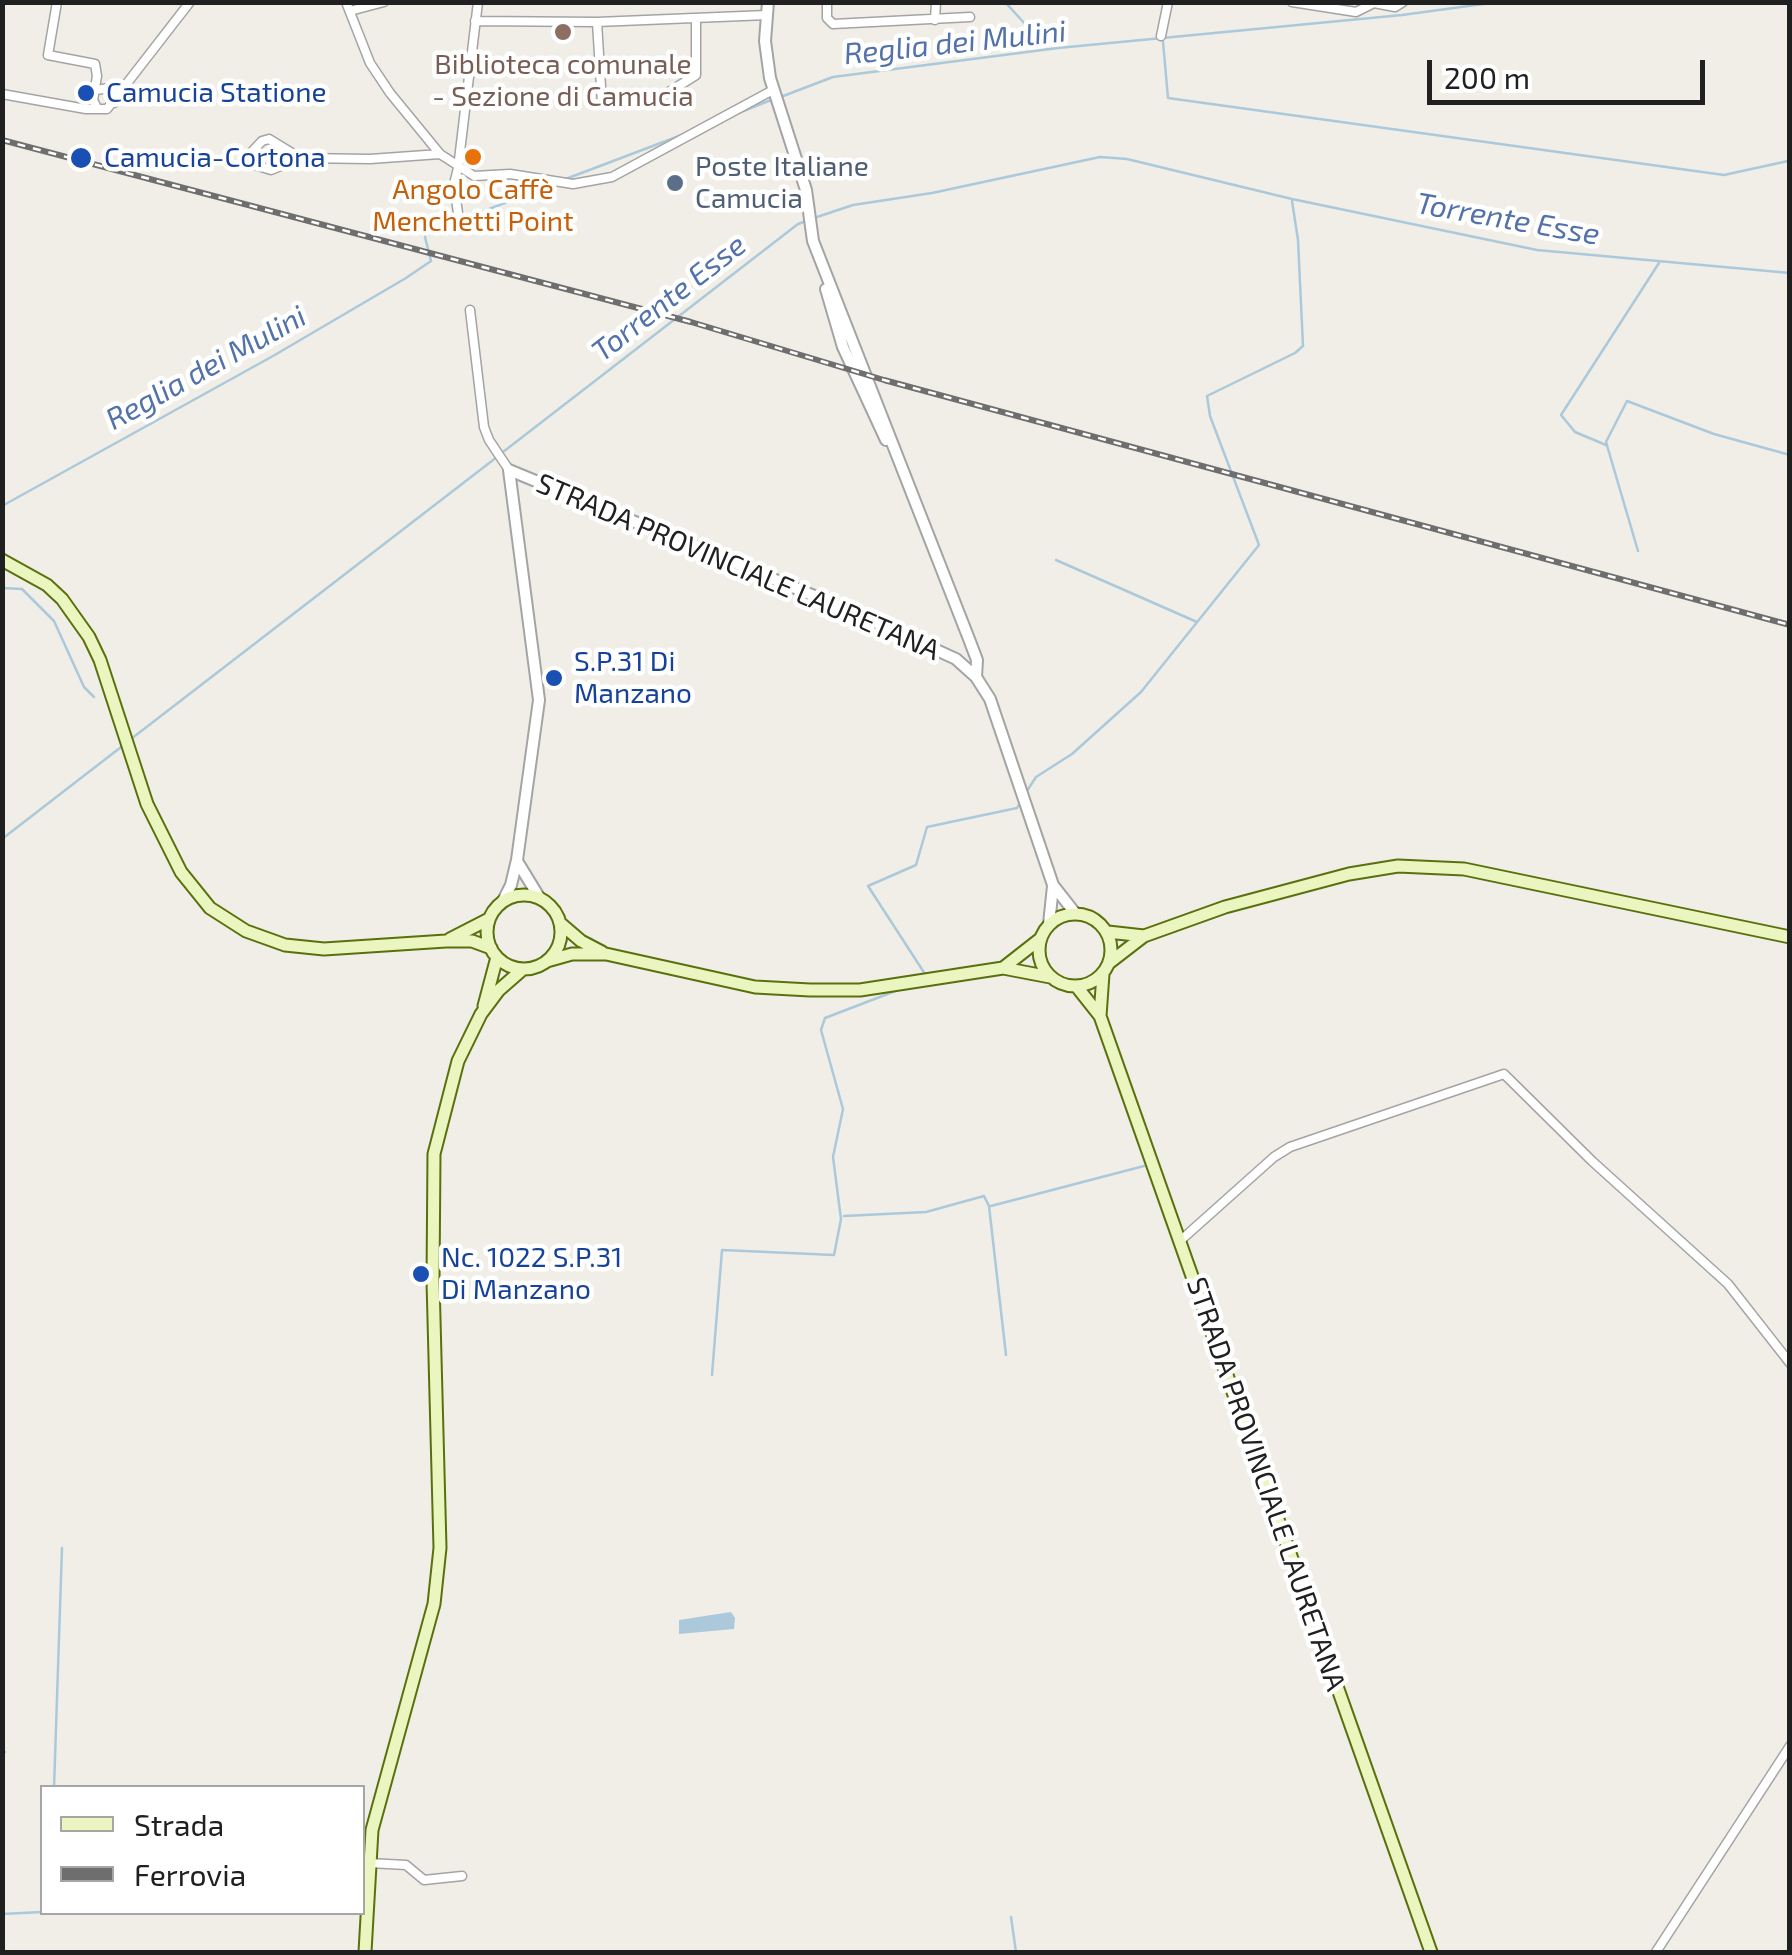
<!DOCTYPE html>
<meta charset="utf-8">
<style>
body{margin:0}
#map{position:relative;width:1792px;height:1955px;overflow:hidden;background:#f0eee7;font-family:"Exo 2",sans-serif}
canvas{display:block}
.frame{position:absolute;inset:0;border:5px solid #202020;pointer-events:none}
.legend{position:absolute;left:40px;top:1785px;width:325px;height:130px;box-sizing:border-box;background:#fff;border:2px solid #a6a6a6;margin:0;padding:12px 18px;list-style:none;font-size:30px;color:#202020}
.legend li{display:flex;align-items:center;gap:20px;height:50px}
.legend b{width:50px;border:2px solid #a6a6a6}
.scale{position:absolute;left:1427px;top:60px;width:278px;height:45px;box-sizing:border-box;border:5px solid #202020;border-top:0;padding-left:12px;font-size:30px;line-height:35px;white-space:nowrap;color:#202020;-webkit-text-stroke:8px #fff;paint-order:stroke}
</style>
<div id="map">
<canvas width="1792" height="1955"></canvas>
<div class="frame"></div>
<ul class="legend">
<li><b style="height:12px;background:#ebf5c0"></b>Strada</li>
<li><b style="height:12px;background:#6e6e6e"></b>Ferrovia</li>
</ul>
<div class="scale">200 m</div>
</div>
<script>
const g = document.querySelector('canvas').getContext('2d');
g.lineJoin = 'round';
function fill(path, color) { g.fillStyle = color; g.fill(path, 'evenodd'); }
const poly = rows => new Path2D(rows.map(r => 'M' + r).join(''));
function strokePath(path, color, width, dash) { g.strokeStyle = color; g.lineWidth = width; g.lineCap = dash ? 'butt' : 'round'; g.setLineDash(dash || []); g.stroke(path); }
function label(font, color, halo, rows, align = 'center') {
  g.font = font + ' "Exo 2",sans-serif'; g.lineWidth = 9; g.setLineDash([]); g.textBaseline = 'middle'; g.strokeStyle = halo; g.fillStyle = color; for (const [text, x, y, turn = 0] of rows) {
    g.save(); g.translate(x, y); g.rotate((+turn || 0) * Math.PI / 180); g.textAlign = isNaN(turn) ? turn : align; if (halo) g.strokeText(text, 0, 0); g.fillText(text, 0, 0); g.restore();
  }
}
fill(poly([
 [731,1612,735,1618,734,1629,679,1634,679,1620]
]), '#abc9da');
strokePath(poly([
 [1005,2,1047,48],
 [1163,42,1168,98,1724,175,1788,161],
 [778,98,833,77,1058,48,1402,15,1498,2],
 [736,114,771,100],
 [563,180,687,133],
 [814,218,853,205,932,193,1100,157,1127,159,1292,199,1537,250,1790,273],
 [1606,445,1575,432,1561,415,1659,263],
 [503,452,798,224,806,221],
 [2,506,273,356,406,278,431,261,425,237,426,230,448,225,551,185],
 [1638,551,1606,442,1627,401,1714,434,1790,455],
 [1056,560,1197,622],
 [2,588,22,589,54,621,84,687,94,697],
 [131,739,497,457],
 [1025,794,1036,777,1072,754,1141,692,1259,545,1210,416,1207,396,1295,353,1303,346,1298,240,1292,201],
 [2,839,125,744],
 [925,974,868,886,916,865,927,827,1017,808,1021,801],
 [991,1206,1144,1166],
 [844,1216,926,1212,984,1196,989,1206,1006,1355],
 [712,1375,722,1250,834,1255,841,1219,833,1157,843,1109,821,1030,825,1018,898,990],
 [2,1753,5,1752],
 [54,1788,62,1548],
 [2,1914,42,1912],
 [1011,1917,1016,1952]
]), '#abc9da', 2.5);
const minor = poly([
 [57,2,48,55,95,64,97,76,93,100,97,108],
 [346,2,370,63,390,93,440,154,474,176,510,174,573,184,612,177,773,90],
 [827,2,827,18,833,24,970,17],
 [1292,2,1356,12,1374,3,1395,7,1403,2],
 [350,11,384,2],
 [935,20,936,2],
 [475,21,597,22,767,15],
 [597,22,602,103,661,97,696,75,696,19],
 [1161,36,1168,2],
 [96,90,109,88,115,94,114,103],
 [2,94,86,109,107,109,190,2],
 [300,158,271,170,255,165,247,157,262,141,269,139,300,158,370,159,440,154],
 [460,228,454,184,458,168,478,2],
 [470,310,484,427,489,440,509,470],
 [1181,1240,1274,1157,1290,1147,1504,1074,1592,1161,1728,1284,1790,1363],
 [369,1863,406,1865,424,1880,462,1876],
 [1656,1952,1790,1746]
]);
const tertiary = poly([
 [768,2,765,41,770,78,806,190,813,241,969,639,977,660,976,677],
 [826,289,843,347,886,440],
 [517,861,539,897],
 [503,901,511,885,517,860,539,700,509,470,858,614,956,659,976,677,990,699,1053,885,1075,913],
 [1049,924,1053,886]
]);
const secondary = poly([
 [2,560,47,585,62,599,89,637,100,660,147,804,181,872,210,908,246,931,285,945,324,949,446,941,472,941,491,948],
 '487 932a37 37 0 1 1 74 0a37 37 0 1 1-74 0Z',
 '1039 950a36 36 0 1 1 72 0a36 36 0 1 1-72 0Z',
 [560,923,581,941,602,952],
 [1108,932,1144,936],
 [450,939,489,919],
 [547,961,572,954,606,954,755,987,810,990,860,990,1003,968,1050,977],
 [1109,963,1144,936,1225,907,1349,874,1398,866,1464,869,1790,937],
 [1003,968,1040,939],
 [1077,987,1100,1016,1431,1952],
 [484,1006,497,957],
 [1100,1016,1103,974],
 [365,1952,372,1830,434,1604,440,1548,433,1281,434,1154,458,1061,481,1014,499,990,523,969]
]);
strokePath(minor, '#a4a4a4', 11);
strokePath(tertiary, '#a4a4a4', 14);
strokePath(secondary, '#59710d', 15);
strokePath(minor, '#fff', 8);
strokePath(tertiary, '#fff', 10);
strokePath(secondary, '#ebf5c0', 11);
const rail = poly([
 [2,140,691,322,884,380,1790,625]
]);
strokePath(rail, '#6e6e6e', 6);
strokePath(rail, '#fff', 2.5, [8]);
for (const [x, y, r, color] of [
 [563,32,10,"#8d6e63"],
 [86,93,10,"#1a4fb4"],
 [473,157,10,"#e8710a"],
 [81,158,12,"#1a4fb4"],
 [675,183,10,"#5c6f8a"],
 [554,678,10,"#1a4fb4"],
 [421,1274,10,"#1a4fb4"]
]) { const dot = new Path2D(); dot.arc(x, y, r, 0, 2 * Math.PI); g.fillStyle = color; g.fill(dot); strokePath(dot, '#fff', 4); }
label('28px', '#785e54', '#fff', [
 ["Biblioteca comunale",563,65],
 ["- Sezione di Camucia",563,97]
]);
label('28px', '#164399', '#fff', [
 ["Camucia Statione",106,93],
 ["Camucia-Cortona",104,158],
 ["S.P.31 Di",574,662],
 ["Manzano",574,694],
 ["Nc. 1022 S.P.31",441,1258],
 ["Di Manzano",441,1290]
], 'left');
label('28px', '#4e5e75', '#fff', [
 ["Poste Italiane",695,167],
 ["Camucia",695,199]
], 'left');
label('28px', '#c56008', '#fff', [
 ["Angolo Caffè",473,190],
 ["Menchetti Point",473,222]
]);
label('28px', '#202020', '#fff', [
 ["STRADA PROVINCIALE LAURETANA",738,567,23],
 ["STRADA PROVINCIALE LAURETANA",1266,1484,71]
]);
label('italic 30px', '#5372aa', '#fff', [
 ["Reglia dei Mulini",955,43,-6],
 ["Torrente Esse",1508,219,10],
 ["Torrente Esse",669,298,-38],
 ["Reglia dei Mulini",206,368,-29]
]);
</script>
